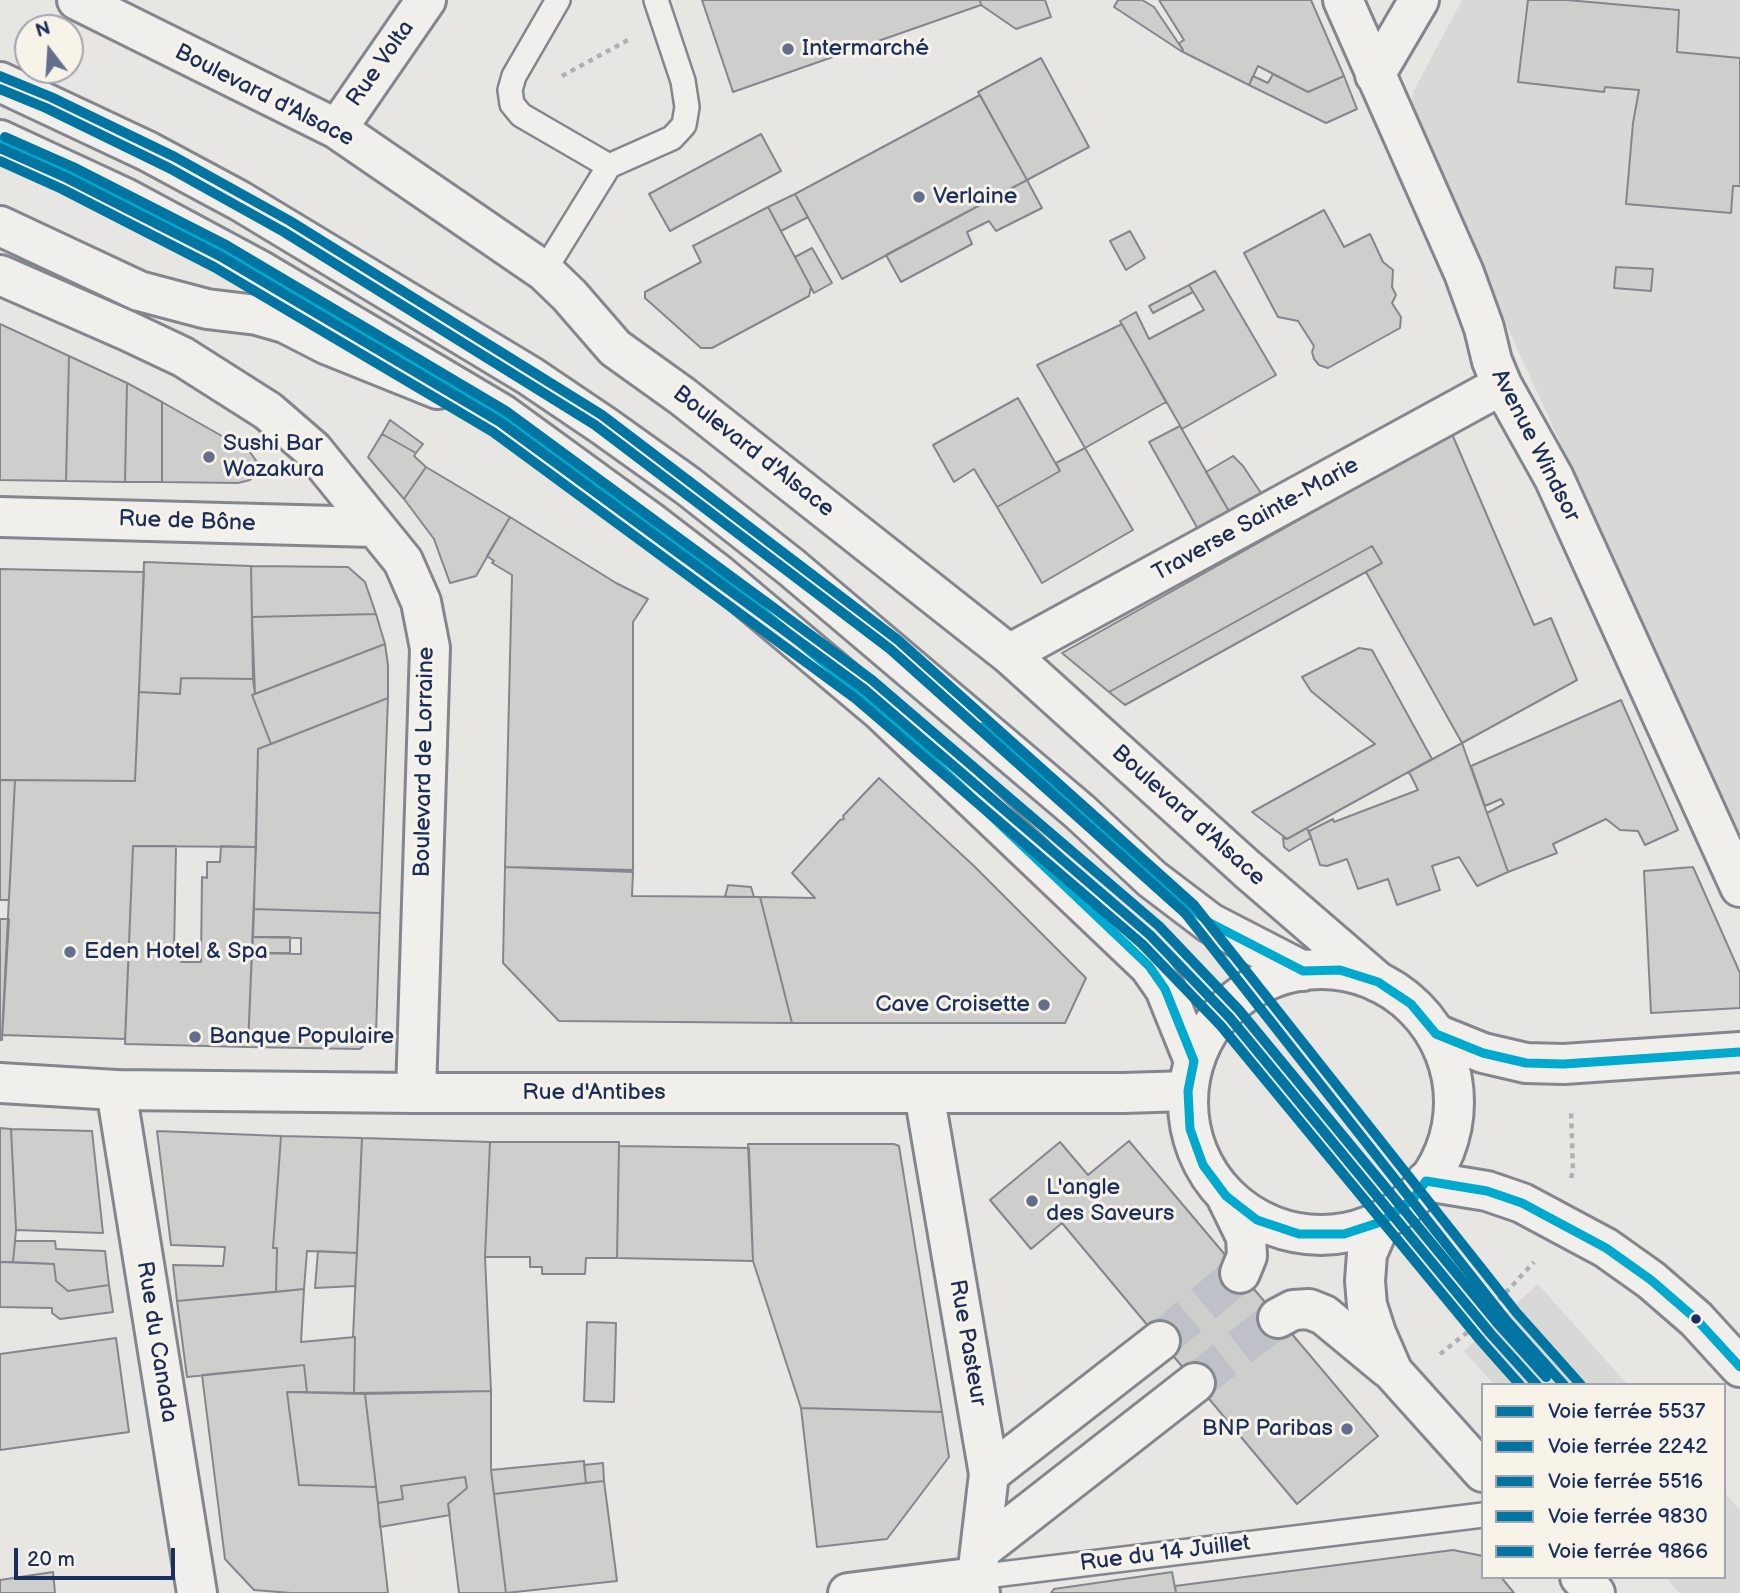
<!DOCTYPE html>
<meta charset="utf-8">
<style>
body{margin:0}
#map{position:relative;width:1740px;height:1593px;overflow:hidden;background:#e8e6e2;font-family:"Balsamiq Sans",sans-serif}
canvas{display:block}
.legend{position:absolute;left:1481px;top:1383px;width:245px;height:196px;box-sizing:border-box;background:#f7f3e8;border:2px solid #9fa5b1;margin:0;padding:9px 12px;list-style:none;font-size:21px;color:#1b2f5e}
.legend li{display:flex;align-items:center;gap:14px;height:35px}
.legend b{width:35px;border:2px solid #9fa5b1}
.north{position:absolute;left:14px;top:14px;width:70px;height:70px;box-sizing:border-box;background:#f7f3e8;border:2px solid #9fa5b1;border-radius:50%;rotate:343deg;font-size:19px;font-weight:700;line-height:28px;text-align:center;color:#1b2f5e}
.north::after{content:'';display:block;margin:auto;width:24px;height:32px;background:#636f8c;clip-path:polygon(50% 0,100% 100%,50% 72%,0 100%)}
.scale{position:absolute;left:14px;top:1548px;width:161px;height:32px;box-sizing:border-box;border:4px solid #1b2f5e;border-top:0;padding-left:9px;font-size:21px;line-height:24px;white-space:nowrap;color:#1b2f5e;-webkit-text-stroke:5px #f7f3e8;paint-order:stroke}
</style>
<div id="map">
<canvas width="1740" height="1593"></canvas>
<ul class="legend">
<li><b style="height:9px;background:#0075a1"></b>Voie ferrée 5537</li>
<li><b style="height:9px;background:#0075a1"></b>Voie ferrée 2242</li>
<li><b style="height:9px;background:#0075a1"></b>Voie ferrée 5516</li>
<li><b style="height:9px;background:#0075a1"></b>Voie ferrée 9830</li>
<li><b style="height:9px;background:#0075a1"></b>Voie ferrée 9866</li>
</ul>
<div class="north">N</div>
<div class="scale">20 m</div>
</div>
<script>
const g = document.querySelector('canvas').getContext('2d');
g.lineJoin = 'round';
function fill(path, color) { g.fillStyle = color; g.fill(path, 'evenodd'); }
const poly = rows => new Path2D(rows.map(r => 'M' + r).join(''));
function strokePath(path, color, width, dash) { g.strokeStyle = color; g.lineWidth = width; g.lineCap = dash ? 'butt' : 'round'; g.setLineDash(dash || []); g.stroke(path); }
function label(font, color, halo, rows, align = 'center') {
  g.font = font + ' "Balsamiq Sans",sans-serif'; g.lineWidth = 6; g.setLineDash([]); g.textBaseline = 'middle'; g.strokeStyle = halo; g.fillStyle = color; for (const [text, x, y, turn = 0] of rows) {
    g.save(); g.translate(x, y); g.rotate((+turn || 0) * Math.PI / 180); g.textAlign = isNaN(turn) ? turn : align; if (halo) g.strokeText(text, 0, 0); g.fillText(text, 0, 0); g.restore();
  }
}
fill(poly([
 [1462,0,1740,0,1740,836,1416,127,1411,110,1413,92],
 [1538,1284,1628,1385,1494,1385,1464,1351],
 [1724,1492,1740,1510,1740,1593,1679,1593,1665,1577,1724,1577]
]), '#d8d8d6');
const building = poly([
 [702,0,980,0,981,5,733,92,702,0],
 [980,0,1045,0,1051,17,1016,29,981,5,980,0],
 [1118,0,1142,0,1154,7,1183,50,1181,51,1114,7,1118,0],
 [1159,0,1311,0,1344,76,1308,92,1258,66,1249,85,1181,51,1183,50,1179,43,1184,40,1159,0],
 [1528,0,1567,0,1679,10,1677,52,1740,58,1740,186,1733,186,1731,213,1626,204,1633,123,1639,90,1605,87,1604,92,1518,82,1528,0],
 [1041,58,1089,147,1027,180,978,92,1041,58],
 [1273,74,1308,92,1344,76,1357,109,1326,123,1249,85,1253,76,1268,83,1273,74],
 [980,95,1027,180,842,279,795,194,980,95],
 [761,134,781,171,670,231,649,194,761,134],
 [1027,180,1042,208,996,231,989,221,967,232,972,244,901,282,886,255,1027,180],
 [795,194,808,217,781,231,768,207,795,194],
 [768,207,811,287,809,296,712,348,701,348,645,298,645,292,701,262,693,246,768,207],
 [1324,210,1344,247,1370,234,1383,262,1393,270,1392,287,1396,295,1392,303,1401,317,1400,328,1328,368,1319,365,1314,359,1312,352,1314,346,1298,321,1278,317,1244,253,1324,210],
 [1130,231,1145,258,1126,270,1110,241,1130,231],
 [812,248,832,283,814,293,795,257,812,248],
 [1616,267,1653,269,1651,291,1614,288,1616,267],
 [1215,271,1276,375,1182,429,1120,321,1136,312,1149,339,1204,310,1189,285,1215,271],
 [1189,285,1193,292,1153,313,1149,306,1189,285],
 [0,324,69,356,66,481,0,480,0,324],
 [1122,324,1166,402,1085,448,1037,365,1122,324],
 [69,356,127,383,125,482,66,481,69,356],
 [127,383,162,402,162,482,125,482,127,383],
 [1018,398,1060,471,997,507,974,469,954,482,933,445,1018,398],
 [162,402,250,452,257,462,257,471,250,480,238,483,162,482,162,402],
 [390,420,423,444,416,453,382,434,390,420],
 [1180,426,1230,513,1199,531,1149,442,1180,426],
 [382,434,416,453,414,456,426,467,404,499,368,457,382,434],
 [1452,434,1534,625,1551,618,1577,680,1462,743,1366,572,1382,563,1372,546,1109,692,1062,653,1452,434],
 [1085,448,1133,530,1042,583,997,507,1060,471,1056,463,1085,448],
 [1233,456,1243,466,1263,496,1230,513,1206,472,1233,456],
 [426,467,510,517,476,576,450,583,434,539,404,499,426,467],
 [510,517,616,583,648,599,633,622,633,870,505,867,512,575,492,563,494,561,487,556,510,517],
 [1372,546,1382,563,1125,705,1109,692,1372,546],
 [144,562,251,566,253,679,181,678,180,694,139,692,144,562],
 [251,566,348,567,365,582,376,614,252,617,251,566],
 [0,569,144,572,135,781,0,780,0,569],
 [376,614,385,644,255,694,252,617,376,614],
 [385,644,388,665,388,698,271,744,252,695,385,644],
 [1359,648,1372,650,1432,759,1287,839,1252,812,1375,744,1311,691,1302,677,1359,648],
 [181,678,253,679,255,694,252,695,271,744,258,749,256,847,133,846,125,1039,2,1035,15,780,135,781,139,692,180,694,181,678],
 [388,698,380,913,254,909,258,749,388,698],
 [1621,700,1678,830,1645,845,1638,831,1620,830,1606,819,1553,844,1557,853,1508,872,1487,813,1504,804,1501,799,1485,806,1471,766,1621,700],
 [1462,743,1508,872,1477,886,1459,857,1432,866,1440,890,1397,905,1388,879,1358,889,1347,859,1327,866,1320,865,1309,831,1333,819,1334,822,1418,790,1409,772,1462,743],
 [879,778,974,866,1086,978,1065,1023,792,1023,760,897,815,898,792,873,840,820,844,819,843,816,879,778],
 [0,780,15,780,9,900,0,900,0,780],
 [1307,828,1311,838,1289,851,1284,847,1283,838,1287,839,1307,828],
 [133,846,176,846,174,951,182,952,181,962,201,962,202,877,207,878,207,862,220,862,221,846,256,847,248,1047,125,1044,133,846],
 [505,867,633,872,632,896,760,897,792,1023,559,1021,503,963,505,867],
 [1693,867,1740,973,1740,1008,1651,1013,1644,871,1693,867],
 [728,885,751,887,754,897,725,897,728,885],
 [254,909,380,913,376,1033,360,1049,248,1047,252,953,301,954,301,938,253,937,254,909],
 [0,919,9,919,2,1040,0,1040,0,919],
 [253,937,290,937,290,953,252,953,253,937],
 [0,1128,11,1129,16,1230,13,1262,0,1262,0,1128],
 [11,1129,92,1131,103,1233,16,1230,11,1129],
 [157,1131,281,1136,273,1248,277,1248,276,1292,177,1301,173,1265,223,1266,225,1247,171,1245,157,1131],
 [281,1136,362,1138,357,1253,307,1251,304,1289,276,1292,277,1248,273,1248,281,1136],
 [362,1138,490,1142,485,1257,491,1391,354,1393,355,1337,353,1337,362,1138],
 [1129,1141,1378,1436,1297,1504,1062,1223,1031,1249,990,1200,1060,1142,1088,1175,1129,1141],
 [490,1142,619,1142,617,1258,586,1258,585,1274,542,1274,542,1267,530,1267,530,1257,485,1257,490,1142],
 [748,1144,894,1144,899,1146,942,1412,801,1408,753,1261,748,1144],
 [619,1146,749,1148,753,1261,617,1258,619,1146],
 [15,1241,55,1241,56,1249,105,1251,109,1285,68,1291,56,1281,54,1264,13,1262,15,1241],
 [318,1251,357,1253,355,1286,315,1288,318,1251],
 [0,1262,54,1264,56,1281,68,1291,109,1285,113,1312,60,1319,52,1313,52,1308,0,1307,0,1262],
 [304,1289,301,1342,355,1337,354,1393,307,1392,304,1365,187,1377,177,1301,304,1289],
 [587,1322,616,1323,614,1402,584,1401,587,1322],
 [116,1338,129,1432,0,1450,0,1354,116,1338],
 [304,1365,307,1392,287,1392,299,1485,376,1487,388,1593,291,1593,254,1590,225,1559,202,1375,304,1365],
 [491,1391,491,1470,506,1593,459,1593,448,1504,467,1488,465,1477,401,1486,403,1499,378,1503,365,1394,491,1391],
 [287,1392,365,1394,376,1487,299,1485,287,1392],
 [801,1408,942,1412,949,1457,887,1539,817,1547,801,1408],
 [584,1461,586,1483,494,1494,491,1470,584,1461],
 [603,1463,604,1481,586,1483,584,1465,603,1463],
 [465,1477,467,1488,448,1504,450,1515,380,1527,378,1503,403,1499,401,1486,465,1477],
 [604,1481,617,1581,506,1593,494,1494,604,1481],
 [1453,1550,1483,1556,1483,1577,1501,1577,1514,1593,1176,1593,1175,1586,1453,1550],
 [53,1572,55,1593,0,1593,0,1580,53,1572],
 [1172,1572,1176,1593,1051,1593,1054,1589,1172,1572]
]);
fill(building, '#cececd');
strokePath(building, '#83868d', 2);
strokePath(poly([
 [1160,1341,1240,1273],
 [1195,1383,1278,1318]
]), '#bfc1c8', 38, [38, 19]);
const lane = poly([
 [558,0,514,76,510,90,512,104,521,115,609,166],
 [544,271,609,166,672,138,684,125,687,107,683,81,656,0],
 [977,1577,1483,1515]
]);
const street = poly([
 [77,0,337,129,544,271,569,295,615,348,682,396,1009,654,1247,869,1378,982],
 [1343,0,1464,273,1484,328,1492,361,1502,385,1554,478,1740,887],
 [1375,75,1419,0],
 [337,129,426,0],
 [0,226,139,291,207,309,257,315,285,323,326,344,438,389],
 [0,275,128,331,183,357,268,411,313,450,403,561,421,602,430,648,416,1093],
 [0,517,373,527],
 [1009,654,1502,385],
 [116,1090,197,1593],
 [924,1093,989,1474,977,1577,980,1593],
 [1226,1196,1246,1237,1247,1256,1240,1273],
 [1381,1222,1367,1254,1365,1281,1367,1305,1376,1333,1393,1372,1483,1472],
 [1278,1318,1293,1310,1309,1309,1324,1315,1388,1368],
 [989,1474,1160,1341],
 [981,1550,1195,1383],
 [1580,1577,1595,1593],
 [848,1593,977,1577]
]);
const secondary = poly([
 [0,1083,116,1090,416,1093,1123,1093,1188,1091],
 [1426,1181,1487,1191,1522,1203,1606,1248,1651,1280,1696,1319,1740,1367]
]);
const primary = poly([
 [1436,1034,1483,1053,1526,1063,1564,1064,1740,1052]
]);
const highway = poly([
 [0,82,147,151,240,201,530,376,604,426,688,486,791,567,1080,812,1152,879,1210,923,1303,971],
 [0,140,125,198,261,271,502,414,649,521,718,574,881,711,1149,966,1165,989,1194,1061],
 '1188 1102a133 133 0 1 1 266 0a133 133 0 1 1-266 0Z'
]);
strokePath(lane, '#83868d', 28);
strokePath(street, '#83868d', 44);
strokePath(secondary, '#83868d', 44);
strokePath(primary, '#83868d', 44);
strokePath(highway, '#83868d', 44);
strokePath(poly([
 [562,76,628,40],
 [1571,1178,1573,1171,1571,1110],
 [1440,1354,1474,1327,1534,1262]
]), '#afb0b3', 4.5, [5, 5]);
strokePath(lane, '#f0efeb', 23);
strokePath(street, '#f0efeb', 38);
strokePath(secondary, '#f0efeb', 38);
strokePath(primary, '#f0efeb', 38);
strokePath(highway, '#f0efeb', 38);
strokePath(poly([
 [0,140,125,198,206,240,502,414,718,574,881,711,1149,966,1165,989,1194,1061,1188,1091,1190,1129,1203,1165,1226,1196,1257,1220,1299,1234,1344,1234,1381,1222,1413,1199,1426,1181,1487,1191,1522,1203,1606,1248,1651,1280,1696,1319,1740,1367],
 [982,727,1080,812,1152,879,1210,923,1303,971,1340,970,1378,982,1411,1004,1436,1034,1483,1053,1526,1063,1564,1064,1740,1052]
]), '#00a9ce', 9);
strokePath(poly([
 [0,76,51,97,175,157,290,221,602,415,898,640,1194,905,1516,1312,1581,1385]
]), '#0075a1', 10);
strokePath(poly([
 [0,148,67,178,220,256,500,422,864,689,1150,935,1230,1018,1490,1333,1537,1385]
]), '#0075a1', 10);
strokePath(poly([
 [0,161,62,189,214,267,493,432,856,699,1142,944,1221,1026,1481,1341,1520,1385]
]), '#0075a1', 10);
strokePath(poly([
 [0,89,46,108,169,168,284,232,595,425,890,649,1185,913,1506,1320,1564,1385]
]), '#0075a1', 10);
strokePath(poly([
 [5,137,73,167,226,245,506,411,872,680,1159,926,1239,1010,1499,1325,1546,1377]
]), '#0075a1', 10);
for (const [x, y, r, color] of [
 [788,49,7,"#636f8c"],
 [919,197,7,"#636f8c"],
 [209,457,7,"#636f8c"],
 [70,952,7,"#636f8c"],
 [1044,1005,7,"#636f8c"],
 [195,1037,7,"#636f8c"],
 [1032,1201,7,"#636f8c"],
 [1696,1319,6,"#1b2f5e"],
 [1347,1429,7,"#636f8c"]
]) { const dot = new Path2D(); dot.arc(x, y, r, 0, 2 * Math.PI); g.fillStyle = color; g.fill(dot); strokePath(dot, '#f7f3e8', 2.5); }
label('23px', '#1b2f5e', '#f7f3e8', [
 ["Intermarché",802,49],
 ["Verlaine",933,197],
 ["Sushi Bar",223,444],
 ["Wazakura",223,470],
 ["Eden Hotel & Spa",84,952],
 ["Cave Croisette",1030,1005,"right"],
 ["Banque Populaire",209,1037],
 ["L'angle",1046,1188],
 ["des Saveurs",1046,1214],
 ["BNP Paribas",1333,1429,"right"]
], 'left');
label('23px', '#1b2f5e', '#f7f3e8', [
 ["Rue Volta",381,64,-55],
 ["Boulevard d'Alsace",264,96,27],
 ["Avenue Windsor",1535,446,63],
 ["Boulevard d'Alsace",753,452,38],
 ["Traverse Sainte-Marie",1256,520,-29],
 ["Rue de Bône",187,522,2],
 ["Boulevard de Lorraine",425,762,-89],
 ["Boulevard d'Alsace",1188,816,42],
 ["Rue d'Antibes",594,1093],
 ["Rue du Canada",156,1342,81],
 ["Rue Pasteur",967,1343,80],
 ["Rue du 14 Juillet",1165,1554,-7]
]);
</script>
